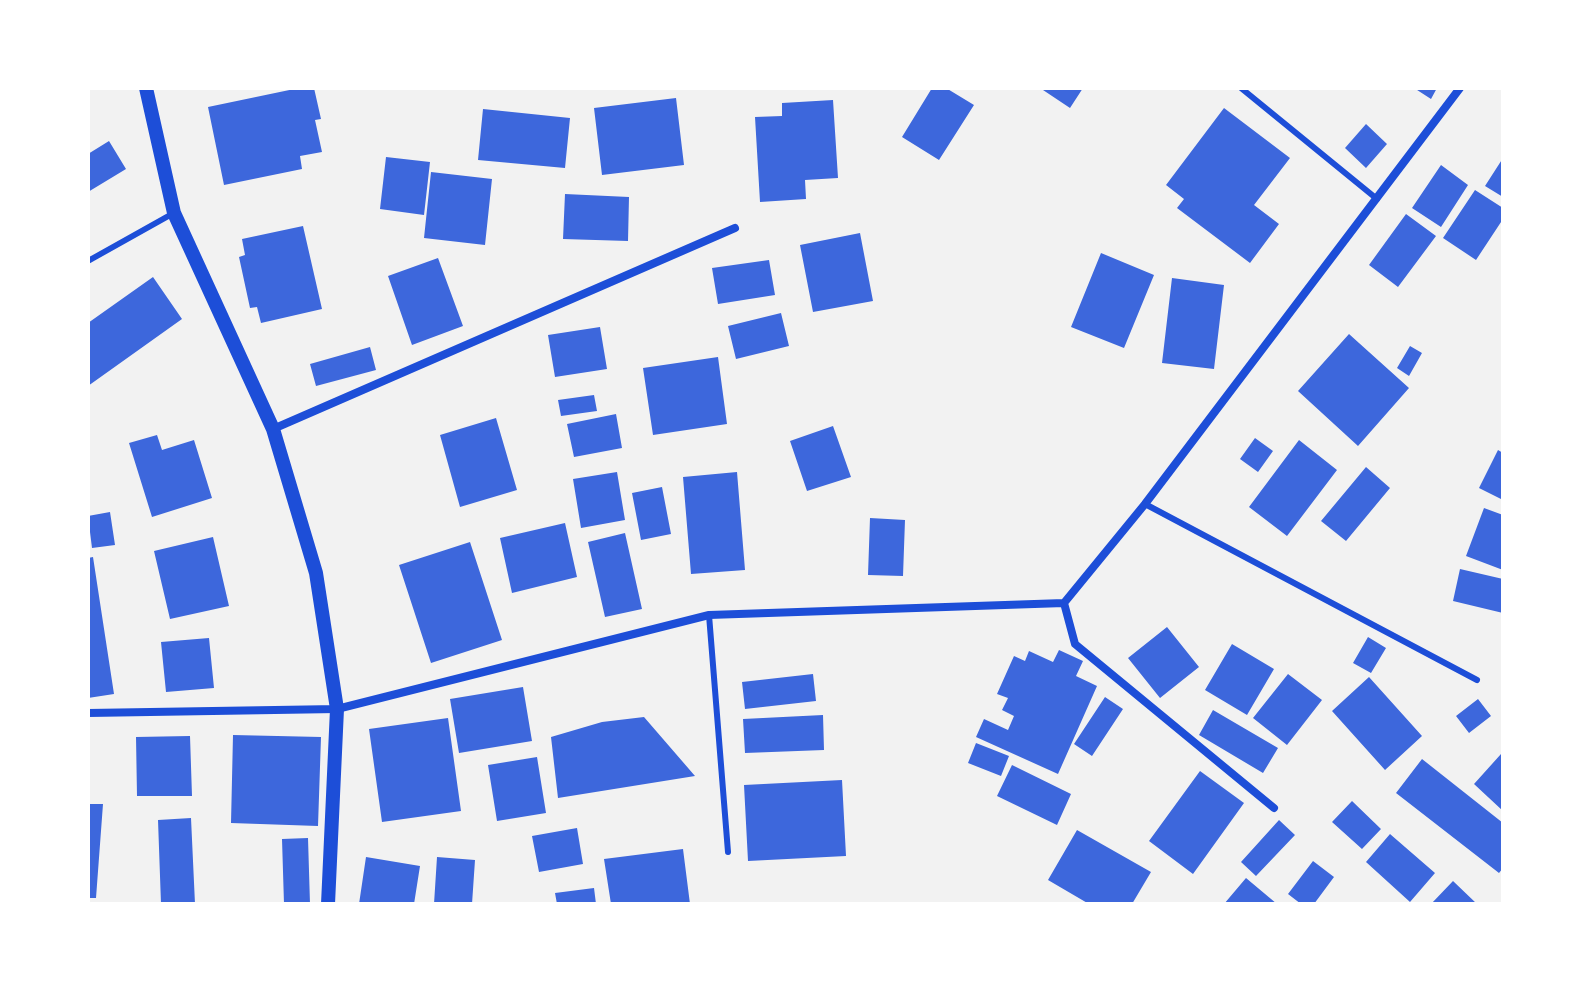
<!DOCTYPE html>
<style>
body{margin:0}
#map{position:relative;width:1591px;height:992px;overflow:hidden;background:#f2f2f2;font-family:"Times New Roman",serif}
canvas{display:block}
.frame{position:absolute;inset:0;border:90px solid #fff;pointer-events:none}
</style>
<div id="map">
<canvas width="1591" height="992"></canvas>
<div class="frame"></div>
</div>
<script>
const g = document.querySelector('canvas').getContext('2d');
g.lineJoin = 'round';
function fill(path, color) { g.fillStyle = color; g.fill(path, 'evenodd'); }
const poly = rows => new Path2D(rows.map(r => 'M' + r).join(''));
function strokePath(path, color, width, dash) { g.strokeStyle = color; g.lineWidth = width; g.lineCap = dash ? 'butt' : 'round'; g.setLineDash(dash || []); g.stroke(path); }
fill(poly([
 [299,88,314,88,321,119,315,120,322,152,300,156,302,169,224,185,208,107],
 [932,88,946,88,974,105,939,160,902,137],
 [1040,88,1083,88,1070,108],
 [1414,88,1437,88,1431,99],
 [676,98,684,165,602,175,594,108],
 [833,100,838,178,805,180,806,199,760,202,755,117,782,116,782,103],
 [1224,108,1290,158,1254,205,1279,224,1250,263,1177,208,1184,199,1166,185],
 [483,109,570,118,565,168,478,160],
 [1366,124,1387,144,1366,168,1345,148],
 [109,141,126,169,88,192,88,154],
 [386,157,430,162,424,215,380,209],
 [1503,158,1503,197,1485,186],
 [1441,165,1468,185,1441,227,1412,208],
 [431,172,492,179,485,245,424,238],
 [1475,190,1503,208,1503,219,1476,260,1443,238],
 [565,194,629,197,628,241,563,239],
 [1406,214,1436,236,1398,287,1369,265],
 [303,226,322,309,261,323,257,307,250,308,239,257,245,255,242,239],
 [860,233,873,301,813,312,800,245],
 [1101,253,1154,275,1124,348,1071,327],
 [438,258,463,326,412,345,388,276],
 [769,260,775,295,718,304,712,268],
 [153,277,182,319,88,386,88,323],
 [1172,278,1224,285,1214,369,1162,363],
 [781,313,789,346,736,359,728,326],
 [600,327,607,369,555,377,548,335],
 [1349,334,1409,388,1358,446,1298,391],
 [1410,346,1422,353,1409,376,1397,368],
 [370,347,376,370,316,386,310,364],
 [718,357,727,424,653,435,643,368],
 [594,395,597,411,561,416,558,400],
 [616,414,622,448,574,457,567,424],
 [496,418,517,490,460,507,440,435],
 [833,426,851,477,807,491,790,441],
 [157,435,162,450,194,440,212,498,152,517,129,443],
 [1255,438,1273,451,1258,472,1240,459],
 [1299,440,1337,470,1287,536,1249,507],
 [1498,450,1503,453,1503,500,1479,488],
 [1366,467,1390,488,1346,541,1321,521],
 [617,472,625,520,581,528,573,479],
 [737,472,745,570,691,574,683,477],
 [662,487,671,534,641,540,632,493],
 [1484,508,1503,515,1503,570,1466,556],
 [110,512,115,545,92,548,88,516],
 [870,518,905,520,903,576,868,575],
 [565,523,577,577,512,593,500,538],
 [625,533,642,609,605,617,588,542],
 [213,537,229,606,170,619,154,551],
 [470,542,502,640,431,663,399,565],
 [93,557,114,694,88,698,88,558],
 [1460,569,1503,579,1503,613,1453,601],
 [1167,627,1199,667,1160,698,1128,658],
 [1368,637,1386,648,1371,673,1353,663],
 [209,638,214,688,166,692,161,642],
 [1232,644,1274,669,1247,715,1205,690],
 [1059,650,1083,661,1076,676,1097,686,1058,774,976,737,984,719,1008,730,1014,716,1002,710,1008,698,997,694,1014,656,1025,661,1029,651,1053,662],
 [813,674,816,701,745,709,742,682],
 [1288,674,1322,700,1287,745,1253,718],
 [1369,677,1422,736,1385,770,1332,711],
 [523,687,532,741,459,753,450,699],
 [1105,697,1123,709,1092,756,1074,744],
 [1478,699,1491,716,1469,733,1456,716],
 [1213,710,1278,748,1263,773,1199,735],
 [823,715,824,750,745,753,743,719],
 [644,717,695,776,558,798,551,737,602,722],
 [448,718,461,811,382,822,369,729],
 [233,735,321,737,318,826,231,823],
 [190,736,192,796,137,796,136,737],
 [976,743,1009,756,1001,776,968,763],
 [1501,754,1503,755,1503,811,1474,784],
 [537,757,546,813,497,821,488,765],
 [1422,759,1503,823,1503,868,1499,873,1396,793],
 [1012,765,1071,794,1057,825,997,796],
 [1200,771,1244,803,1193,874,1149,841],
 [842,780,846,856,748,861,744,785],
 [1352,801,1381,829,1362,849,1332,822],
 [88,804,103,804,96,898,88,898],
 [191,818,195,904,161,904,158,820],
 [1279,820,1295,835,1256,876,1241,862],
 [577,828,583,864,539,872,532,836],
 [1077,830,1151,872,1132,904,1089,904,1048,880],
 [1390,834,1435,873,1410,902,1366,862],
 [308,838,310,904,284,904,282,839],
 [683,849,690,904,611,904,604,859],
 [366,857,420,866,414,904,359,904],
 [437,857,475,860,472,904,434,904],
 [1313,861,1334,877,1314,904,1301,904,1288,894],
 [1246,878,1277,904,1224,904],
 [1453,881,1477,904,1431,904],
 [594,888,596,904,557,904,555,893]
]), '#3d67dc');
strokePath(poly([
 [1241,88,1377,199],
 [88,261,172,214],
 [1145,504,1477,680],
 [709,615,728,852]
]), '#1d4ed8', 6);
strokePath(poly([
 [273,429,735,228],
 [1064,603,1075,644,1274,808],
 [88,713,337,709,709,615,1064,603,1145,504,1460,88]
]), '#1d4ed8', 8);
strokePath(poly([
 [146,88,174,213,273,429,316,573,337,709,328,904]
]), '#1d4ed8', 14);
</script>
